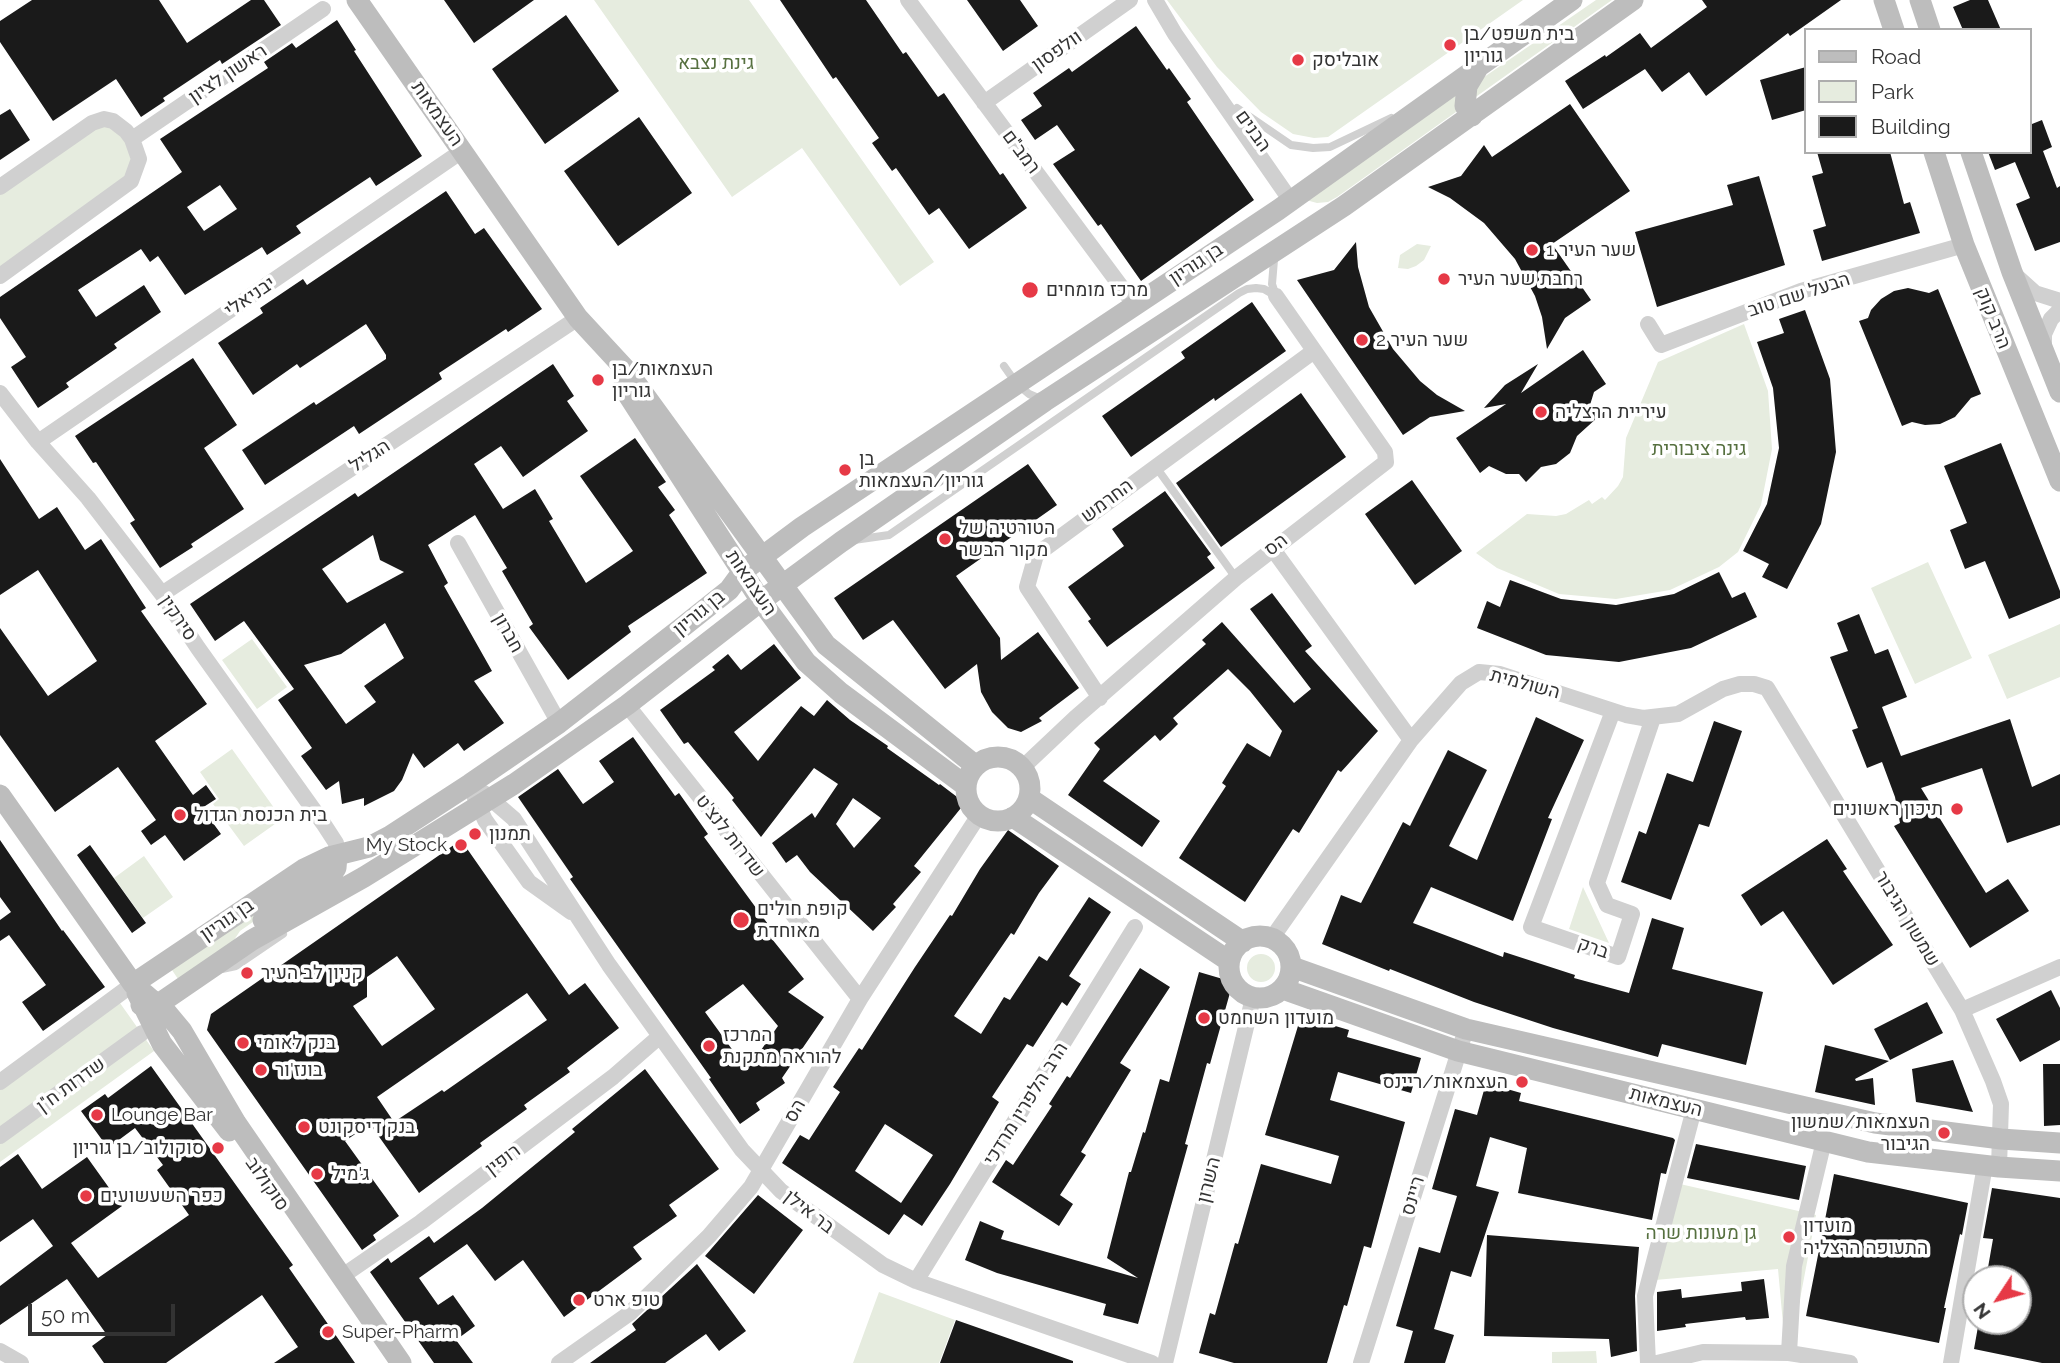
<!DOCTYPE html>
<meta charset="utf-8">
<style>
body{margin:0}
#map{position:relative;width:2060px;height:1363px;overflow:hidden;background:#fff;font-family:Raleway,sans-serif}
canvas{display:block}
.legend{position:absolute;left:1804px;top:28px;width:228px;height:126px;box-sizing:border-box;background:#fff;border:2px solid #adadad;margin:0;padding:9px 12px;list-style:none;font-size:21px;color:#333}
.legend li{display:flex;align-items:center;gap:14px;height:35px}
.legend b{width:35px;border:2px solid #adadad}
.north{position:absolute;left:1962px;top:1265px;width:70px;height:70px;box-sizing:border-box;background:#fff;border:2px solid #adadad;border-radius:50%;rotate:234deg;font-size:19px;font-weight:700;line-height:28px;text-align:center;color:#333}
.north::after{content:'';display:block;margin:auto;width:24px;height:32px;background:#e63946;clip-path:polygon(50% 0,100% 100%,50% 72%,0 100%)}
.scale{position:absolute;left:28px;top:1304px;width:147px;height:32px;box-sizing:border-box;border:4px solid #333;border-top:0;padding-left:9px;font-size:21px;line-height:24px;white-space:nowrap;color:#333;-webkit-text-stroke:5px #fff;paint-order:stroke}
</style>
<div id="map">
<canvas width="2060" height="1363"></canvas>
<ul class="legend">
<li><b style="height:9px;background:#bdbdbd"></b>Road</li>
<li><b style="height:19px;background:#e6ecdf"></b>Park</li>
<li><b style="height:19px;background:#1a1a1a"></b>Building</li>
</ul>
<div class="north">N</div>
<div class="scale">50 m</div>
</div>
<script>
const g = document.querySelector('canvas').getContext('2d');
g.lineJoin = 'round';
function fill(path, color) { g.fillStyle = color; g.fill(path, 'evenodd'); }
const poly = rows => new Path2D(rows.map(r => 'M' + r).join(''));
function strokePath(path, color, width, dash) { g.strokeStyle = color; g.lineWidth = width; g.lineCap = dash ? 'butt' : 'round'; g.setLineDash(dash || []); g.stroke(path); }
function label(font, color, halo, rows, align = 'center') {
  g.font = font + ' Raleway,Heebo,sans-serif'; g.lineWidth = 7; g.setLineDash([]); g.textBaseline = 'middle'; g.strokeStyle = halo; g.fillStyle = color; for (const [text, x, y, turn = 0] of rows) {
    g.save(); g.translate(x, y); g.rotate((+turn || 0) * Math.PI / 180); g.textAlign = isNaN(turn) ? turn : align; if (halo) g.strokeText(text, 0, 0); g.fillText(text, 0, 0); g.restore();
  }
}
fill(poly([
 [594,0,749,0,934,262,900,286,802,148,732,197],
 [1167,0,1523,0,1328,137,1314,138,1293,134,1261,112,1217,67],
 [1596,0,1612,0,1470,101,1474,84],
 [1458,93,1456,112,1337,197,1328,202,1317,203,1306,200],
 [92,123,120,125,137,168,0,276,0,187],
 [1417,244,1431,246,1424,260,1416,266,1408,269,1398,268,1400,255],
 [1744,324,1768,391,1772,449,1761,505,1738,552,1719,567,1670,590,1616,599,1559,594,1497,568,1476,553,1527,514,1556,516,1566,514,1589,500,1592,504,1602,497,1605,500,1618,486,1623,477,1626,438,1658,362],
 [1928,562,1972,658,1915,684,1871,588],
 [2060,624,2060,677,2007,699,1988,655],
 [252,639,287,687,257,709,222,660],
 [232,749,282,819,244,846,213,804,219,799,200,772],
 [144,856,173,897,143,918,114,878],
 [324,866,327,870,240,931,230,946,180,982,172,970],
 [1583,887,1609,943,1569,929],
 '1247 968a14 14 0 1 1 28 0a14 14 0 1 1-28 0Z',
 [115,996,154,1051,0,1162,0,1082],
 [1680,1184,1816,1215,1793,1336,1784,1335,1778,1269,1644,1281],
 [879,1292,955,1320,939,1363,853,1363],
 [1596,1351,1597,1363,1552,1363,1552,1352]
]), '#e6ecdf');
fill(poly([
 [32,0,159,0,187,43,251,0,264,0,281,25,222,64,220,60,163,98,165,101,141,117,116,79,53,121,0,42,0,21],
 [444,0,534,0,474,43],
 [780,0,866,0,903,54,906,52,938,97,944,93,1000,175,1003,173,1027,208,969,249,939,208,929,215,896,168,892,171,872,143,879,138,836,77,833,79],
 [967,0,1020,0,1038,26,1003,51],
 [1702,0,1841,0,1790,36,1788,33,1706,96,1689,72,1662,92,1645,69,1583,109,1565,81,1605,55,1606,57,1640,33,1651,48,1707,7],
 [1970,0,1988,0,2001,30,1963,30,1953,7],
 [566,15,619,91,545,144,492,69],
 [337,20,356,50,354,51,422,156,376,186,370,177,296,226,301,233,267,255,262,247,185,295,158,256,150,262,141,249,78,290,96,317,144,285,161,312,114,344,117,348,66,383,69,387,38,408,11,367,26,357,0,318,0,297,182,172,160,139,268,68,264,62,292,43,296,48],
 [220,185,237,209,204,231,187,207],
 [1136,26,1167,70,1169,68,1191,99,1187,102,1254,200,1141,281,1101,224,1098,226,1053,164,1075,150,1057,125,1035,140,1021,120,1042,106,1033,93,1069,68,1072,72],
 [1806,67,1806,110,1772,120,1760,80],
 [1570,104,1630,191,1552,244,1591,300,1565,318,1547,349,1542,317,1535,296,1515,259,1484,223,1450,198,1428,187,1461,176,1484,145,1492,157],
 [10,109,30,140,0,160,0,115],
 [639,117,692,193,618,246,564,171],
 [2042,120,2052,147,2043,151,2057,188,2060,186,2060,242,2035,251,2016,204,2030,198,2015,162,1995,170,1988,152,2030,152,2030,122,2032,124],
 [1817,152,1890,152,1904,204,1910,202,1920,233,1822,261,1813,230,1826,226,1812,176,1823,173],
 [1759,176,1785,265,1657,307,1635,232,1733,205,1727,185],
 [446,191,475,234,484,228,542,309,508,332,506,329,439,373,442,379,359,434,354,426,265,485,242,450,314,402,316,405,386,359,386,355,366,324,300,368,297,364,253,395,218,343,263,313,260,308,303,279,307,285],
 [1356,242,1358,267,1369,307,1393,349,1420,381,1437,395,1465,411,1430,417,1403,435,1297,280,1334,270],
 [1908,288,1929,293,1938,289,1981,394,1971,398,1955,417,1940,424,1925,425,1912,422,1902,426,1859,321,1868,318,1871,310,1881,299,1894,291],
 [1252,302,1286,351,1215,401,1214,398,1131,457,1102,416,1185,358,1181,352],
 [1805,310,1830,379,1836,452,1821,524,1787,589,1762,577,1769,564,1743,551,1767,504,1779,448,1773,388,1757,342,1784,333,1779,319],
 [1583,350,1606,384,1594,392,1590,405,1598,417,1577,436,1570,453,1556,464,1541,467,1526,482,1519,474,1506,474,1489,466,1480,473,1456,438,1506,404,1484,408,1505,385,1538,364,1521,393],
 [193,358,237,425,204,448,244,509,191,544,193,547,160,568,130,523,135,520,96,462,93,463,75,436],
 [553,364,574,396,567,401,588,431,523,477,501,446,474,464,503,509,535,489,553,519,549,521,586,583,633,551,580,476,635,438,666,482,658,487,675,510,669,515,707,573,628,626,631,632,568,680,529,627,533,624,502,571,507,568,475,515,428,545,448,583,444,586,492,671,474,681,504,723,464,751,458,743,424,768,413,753,402,780,394,791,364,806,364,798,342,804,339,781,326,790,301,756,312,748,278,700,294,689,244,621,215,641,190,604,355,493,358,497],
 [373,535,380,560,404,572,347,603,322,569],
 [385,623,404,658,364,686,376,702,346,724,304,665,341,654],
 [1301,393,1346,457,1221,547,1176,483],
 [2001,443,2060,591,2060,598,2009,619,1985,561,1965,569,1950,530,1967,523,1944,466],
 [0,459,39,519,57,507,85,550,101,539,146,608,141,611,207,704,155,741,193,795,206,785,216,799,202,808,221,834,184,861,165,835,151,845,141,831,156,820,118,767,55,812,0,735,0,628,48,696,97,661,38,570,0,595],
 [1028,464,1057,505,956,576,1000,638,1001,660,1038,632,1079,688,1039,718,1042,721,1021,732,1008,728,992,712,981,692,977,664,945,689,893,620,863,640,834,598],
 [1412,480,1462,551,1415,585,1365,514],
 [1165,491,1211,554,1207,557,1215,568,1107,647,1088,621,1091,619,1068,587,1124,546,1112,529],
 [1719,572,1732,598,1745,592,1757,617,1691,648,1619,662,1546,655,1477,628,1487,601,1500,607,1510,580,1561,599,1616,605,1674,594],
 [1272,593,1312,646,1305,651,1378,731,1341,772,1338,770,1299,833,1293,829,1245,902,1179,858,1226,786,1222,783,1247,743,1270,757,1282,731,1250,691,1228,669,1173,718,1178,724,1170,732,1160,741,1155,735,1103,781,1160,821,1142,847,1068,795,1100,749,1094,743,1206,644,1202,640,1222,622,1294,703,1311,689,1250,609],
 [1859,614,1875,654,1888,649,1907,697,1882,707,1901,756,2010,719,2032,787,2060,774,2060,825,2007,843,1982,768,1921,788,1986,893,2008,879,2029,911,1970,948,1894,826,1900,823,1895,797,1882,762,1867,768,1852,730,1858,728,1830,657,1848,651,1837,623],
 [774,644,801,678,734,732,758,761,801,706,814,716,827,700,850,720,888,746,887,748,939,785,940,784,965,803,914,866,921,872,893,904,896,907,873,931,810,872,797,855,786,863,772,843,812,813,815,818,838,784,814,768,761,837,732,800,734,798,688,742,684,744,660,710,715,670,712,667,728,654,741,670],
 [853,798,881,818,854,848,836,824],
 [1536,717,1584,740,1548,818,1552,819,1513,921,1431,887,1413,923,1503,957,1504,952,1575,975,1574,978,1629,993,1652,918,1684,928,1672,969,1763,992,1746,1065,1662,1044,1658,1057,1553,1028,1474,1002,1390,969,1389,971,1322,944,1341,895,1361,903,1403,822,1410,826,1448,750,1487,770,1449,846,1477,860],
 [1714,721,1742,731,1709,827,1699,824,1671,900,1621,882,1639,831,1646,834,1667,773,1693,782],
 [633,737,675,796,679,793,708,834,704,837,773,931,768,934,804,979,788,992,824,1017,782,1078,785,1083,756,1103,760,1110,740,1124,709,1079,711,1078,570,879,573,877,518,797,558,769,583,804,614,782,599,761],
 [743,984,778,1026,749,1067,742,1057,739,1059,705,1012],
 [1008,830,1059,866,1039,893,1014,935,1011,933,954,1016,981,1034,1004,997,1010,1000,1039,956,1047,961,1089,897,1111,912,1069,976,1081,984,1067,1006,1062,1002,1033,1047,1027,1044,992,1097,999,1102,950,1184,922,1226,904,1214,889,1235,782,1163,800,1135,809,1140,840,1092,833,1087,859,1048,862,1050,915,967,950,915,952,916,980,869],
 [885,1124,933,1155,901,1203,855,1171],
 [1827,839,1847,869,1843,871,1893,945,1833,985,1783,911,1761,926,1741,895],
 [0,840,62,931,63,930,105,987,43,1031,22,1002,46,985,9,935,0,941,0,920,11,912,0,897],
 [461,840,569,995,585,983,619,1028,567,1068,570,1072,524,1105,527,1109,480,1143,482,1146,419,1193,370,1124,345,1141,399,1216,373,1235,376,1240,362,1250,207,1030,211,1014],
 [397,956,435,1009,382,1046,353,1006,367,997,367,977],
 [527,993,547,1020,444,1092,442,1090,394,1122,377,1097],
 [90,845,146,923,132,933,77,855],
 [1140,968,1170,987,1120,1063,1131,1070,1081,1152,1086,1155,1060,1195,1073,1204,1059,1226,992,1182,1006,1160,1013,1165,1052,1106,1049,1104,1067,1076,1070,1078],
 [1199,972,1233,982,1210,1064,1207,1063,1185,1144,1188,1145,1138,1324,1103,1315,1106,1304,997,1273,965,1260,980,1221,1004,1231,1001,1239,1138,1278,1107,1258,1129,1172,1131,1172,1143,1132,1145,1133,1160,1079,1169,1082],
 [2051,990,2060,1008,2060,1040,2020,1062,1996,1019],
 [1927,1002,1943,1033,1890,1060,1874,1029],
 [1301,1016,1349,1030,1347,1037,1421,1058,1411,1093,1338,1072,1330,1100,1405,1122,1371,1248,1364,1246,1347,1306,1344,1305,1327,1363,1234,1363,1199,1353,1210,1313,1215,1315,1235,1243,1238,1244,1261,1164,1331,1184,1339,1156,1265,1135],
 [1825,1045,1889,1061,1855,1079,1856,1081,1873,1078,1875,1105,1815,1092],
 [1953,1060,1973,1112,1916,1102,1912,1069],
 [2043,1064,2060,1064,2060,1125,2044,1126],
 [151,1066,293,1265,289,1268,355,1363,274,1363,298,1347,262,1295,166,1363,104,1363,92,1346,107,1335,67,1279,0,1325,0,1286,53,1246,33,1219,0,1242,0,1167,18,1154,42,1189,87,1157,122,1206,71,1243,98,1278,189,1215,157,1170,163,1165,135,1128,108,1148,81,1111,105,1094,108,1098],
 [645,1069,719,1169,669,1205,677,1216,633,1247,642,1259,564,1317,523,1260,495,1281,467,1244,419,1278,438,1305,453,1295,475,1326,456,1340,473,1363,434,1363,370,1272,388,1258,391,1263,429,1236,434,1243,482,1208,575,1132,572,1129],
 [1486,1083,1521,1093,1519,1101,1673,1138,1675,1140,1666,1174,1661,1173,1652,1220,1518,1193,1527,1148,1490,1137,1476,1186,1499,1192,1471,1277,1451,1271,1434,1329,1454,1335,1445,1363,1404,1363,1413,1331,1396,1326,1419,1247,1440,1253,1457,1196,1432,1189,1455,1109,1477,1115],
 [1696,1144,1806,1166,1799,1200,1687,1178],
 [1834,1174,1968,1203,1962,1235,1960,1234,1944,1308,1946,1308,1939,1343,1806,1316],
 [1992,1188,2060,1198,2060,1363,2042,1363,1974,1349,1979,1321,2018,1321,2018,1279,1986,1279,1993,1239,1983,1238],
 [758,1195,803,1230,754,1294,705,1256],
 [1487,1235,1639,1247,1635,1296,1637,1351,1611,1357,1609,1339,1484,1336],
 [697,1264,746,1331,719,1351,706,1334,665,1363,590,1363,636,1330,632,1324],
 [1764,1279,1769,1318,1746,1320,1745,1317,1685,1324,1686,1327,1657,1331,1657,1292,1681,1289,1682,1298,1742,1291,1741,1282],
 [956,1320,1073,1361,1073,1363,940,1363]
]), '#1a1a1a');
strokePath(poly([
 [1237,108,1291,145,1313,148,1330,147,1391,118],
 [1276,296,1272,284,1274,260,1277,255],
 [1004,366,1016,383,1029,394,1043,400],
 [1156,467,1236,578],
 [854,540,889,535,1239,293,1247,289,1256,288,1264,289,1276,296],
 [222,969,236,966,283,934]
]), '#d0d0d0', 8);
strokePath(poly([
 [908,0,1134,304],
 [1155,0,1175,34,1291,201],
 [984,103,1130,0],
 [132,139,323,9],
 [0,187,92,123,104,119,113,121,126,131,132,139,139,159,131,181,0,276],
 [2015,275,2035,293,2060,301],
 [1648,324,1661,345,1801,291,1964,245],
 [2044,350,2044,334,2051,319,2060,310],
 [0,393,38,442,88,498,162,594,198,648,323,823,336,843,337,856],
 [38,442,462,151],
 [458,543,559,723],
 [1272,548,1411,740,1461,683,1479,672,1500,674,1626,715,1643,718,1678,714,1723,689,1740,684,1754,684,1767,688,1962,1010,1993,1081,2001,1104,1999,1167],
 [162,594,578,318],
 [1100,698,1027,587,1036,555,1314,351],
 [627,705,860,999],
 [1613,711,1531,927,1618,957,1632,914,1607,905,1597,883,1653,718],
 [1022,768,1075,718,1236,578,1386,462,1385,452,1276,296],
 [484,793,514,819,609,965,660,1036,742,1150,781,1191,883,1265,916,1281,1152,1363],
 [475,798,485,820,529,882,571,912],
 [1272,938,1411,740],
 [1962,1010,2060,967],
 [0,1082,133,984],
 [0,1136,142,1033],
 [341,1277,421,1222,613,1077,660,1036],
 [916,1281,1135,927],
 [0,1351,21,1363],
 [1789,1353,1794,1266,1824,1141],
 [559,1363,630,1313,709,1236,751,1187,860,999,979,815],
 [1165,1363,1253,998],
 [1361,1363,1466,1029],
 [1648,1363,1645,1296,1694,1109],
 [1657,1363,1703,1352,1789,1353,1850,1363],
 [1951,1363,1985,1165]
]), '#d0d0d0', 16);
strokePath(poly([
 [357,0,578,318,627,371,826,645,976,766],
 [1884,0,1894,30],
 [1920,0,1930,30],
 [1472,116,1465,106,1467,86,1479,66],
 [1934,152,1964,245,2060,481],
 [1971,152,2012,272,2060,392],
 [623,387,761,601,806,662,841,693,966,786],
 '966 789a32 32 0 1 1 64 0a32 32 0 1 1-64 0Z',
 [0,795,133,984,167,1013,182,1031,236,1123,401,1363],
 [1029,798,1243,942],
 [1013,817,1229,961],
 [263,920,332,874,336,868,337,856],
 '1229 967a31 31 0 1 1 62 0a31 31 0 1 1-62 0Z',
 [1292,967,1466,1029,1875,1123,2001,1139,2060,1143],
 [133,984,304,869,329,857,369,847,390,836,470,784,559,723,680,629,729,590,743,571,802,527,1278,210,1572,0],
 [1283,989,1458,1051,1868,1152,1999,1167,2060,1171],
 [137,993,162,1044,229,1131],
 [141,1005,163,1001,252,940,364,877,514,784,627,705,761,601,841,542,1045,401,1344,206,1633,0]
]), '#bdbdbd', 21);
for (const [x, y, r, color] of [
 [1450,45,7,"#e63946"],
 [1298,60,7,"#e63946"],
 [1532,250,7,"#e63946"],
 [1444,279,7,"#e63946"],
 [1030,290,9,"#e63946"],
 [1362,340,7,"#e63946"],
 [598,380,7,"#e63946"],
 [1541,412,7,"#e63946"],
 [845,470,7,"#e63946"],
 [945,539,7,"#e63946"],
 [1957,809,7,"#e63946"],
 [180,815,7,"#e63946"],
 [475,834,7,"#e63946"],
 [461,845,7,"#e63946"],
 [741,920,9,"#e63946"],
 [247,973,7,"#e63946"],
 [1204,1018,7,"#e63946"],
 [243,1043,7,"#e63946"],
 [709,1046,7,"#e63946"],
 [261,1070,7,"#e63946"],
 [1522,1082,7,"#e63946"],
 [97,1115,7,"#e63946"],
 [304,1127,7,"#e63946"],
 [1944,1133,7,"#e63946"],
 [218,1148,7,"#e63946"],
 [317,1174,7,"#e63946"],
 [86,1196,7,"#e63946"],
 [1789,1237,7,"#e63946"],
 [579,1300,7,"#e63946"],
 [328,1332,7,"#e63946"]
]) { const dot = new Path2D(); dot.arc(x, y, r, 0, 2 * Math.PI); g.fillStyle = color; g.fill(dot); strokePath(dot, '#fff', 2.5); }
label('19px', '#333', '#fff', [
 ["בית משפט/בן",1464,34],
 ["גוריון",1464,56],
 ["אובליסק",1312,60],
 ["שער העיר 1",1546,250],
 ["רחבת שער העיר",1458,279],
 ["מרכז מומחים",1046,290],
 ["שער העיר 2",1376,340],
 ["העצמאות/בן",612,369],
 ["גוריון",612,391],
 ["עיריית הרצליה",1555,412],
 ["בן",859,459],
 ["גוריון/העצמאות",859,481],
 ["הטורטיה של",959,528],
 ["מקור הבשר",959,550],
 ["תיכון ראשונים",1943,809,"right"],
 ["בית הכנסת הגדול",194,815],
 ["תמנון",489,834],
 ["My Stock",447,845,"right"],
 ["קופת חולים",757,909],
 ["מאוחדת",757,931],
 ["קניון לב העיר",261,973],
 ["מועדון השחמט",1218,1018],
 ["המרכז",723,1035],
 ["להוראה מתקנת",723,1057],
 ["בנק לאומי",257,1043],
 ["בונז'ור",275,1070],
 ["העצמאות/ריינס",1508,1082,"right"],
 ["Lounge Bar",111,1115],
 ["העצמאות/שמשון",1930,1122,"right"],
 ["הגיבור",1930,1144,"right"],
 ["בנק דיסקונט",318,1127],
 ["סוקולוב/בן גוריון",204,1148,"right"],
 ["ג'מיל",331,1174],
 ["כפר השעשועים",100,1196],
 ["מועדון",1803,1226],
 ["התעופה הרצליה",1803,1248],
 ["טופ ארט",593,1300],
 ["Super-Pharm",342,1332]
], 'left');
label('19px', '#333', '#fff', [
 ["וולפסון",1057,51,-35],
 ["ראשון לציון",228,74,-34],
 ["העצמאות",437,114,55],
 ["הבנים",1253,131,54],
 ["רמב\"ם",1021,152,53],
 ["בן גוריון",1196,264,-33],
 ["הבעל שם טוב",1799,295,-18],
 ["יבניאלי",250,297,-34],
 ["הרב קוק",1993,318,68],
 ["הגליל",370,456,-33],
 ["החרמש",1107,501,-37],
 ["הס",1276,545,-38],
 ["העצמאות",751,583,56],
 ["בן גוריון",699,613,-39],
 ["סירקין",178,618,56],
 ["חברון",508,633,61],
 ["השולמית",1525,684,15],
 ["שדרות לנצ'ט",730,836,52],
 ["שמשון הגיבור",1907,919,59],
 ["בן גוריון",227,920,-34],
 ["ברק",1593,948,19],
 ["שדרות ח\"ן",71,1085,-36],
 ["העצמאות",1666,1102,14],
 ["הרב הלפרין מרדכי",1026,1104,-58],
 ["הס",795,1111,-60],
 ["רופין",503,1160,-37],
 ["השרון",1209,1180,-76],
 ["סוקולוב",267,1184,55],
 ["ריינס",1413,1196,-73],
 ["בר אילן",809,1212,38]
]);
label('19px', '#56703f', '#fff', [
 ["גינת נצבא",716,63],
 ["גינה ציבורית",1699,449],
 ["גן מעונות שרה",1701,1233]
]);
</script>
